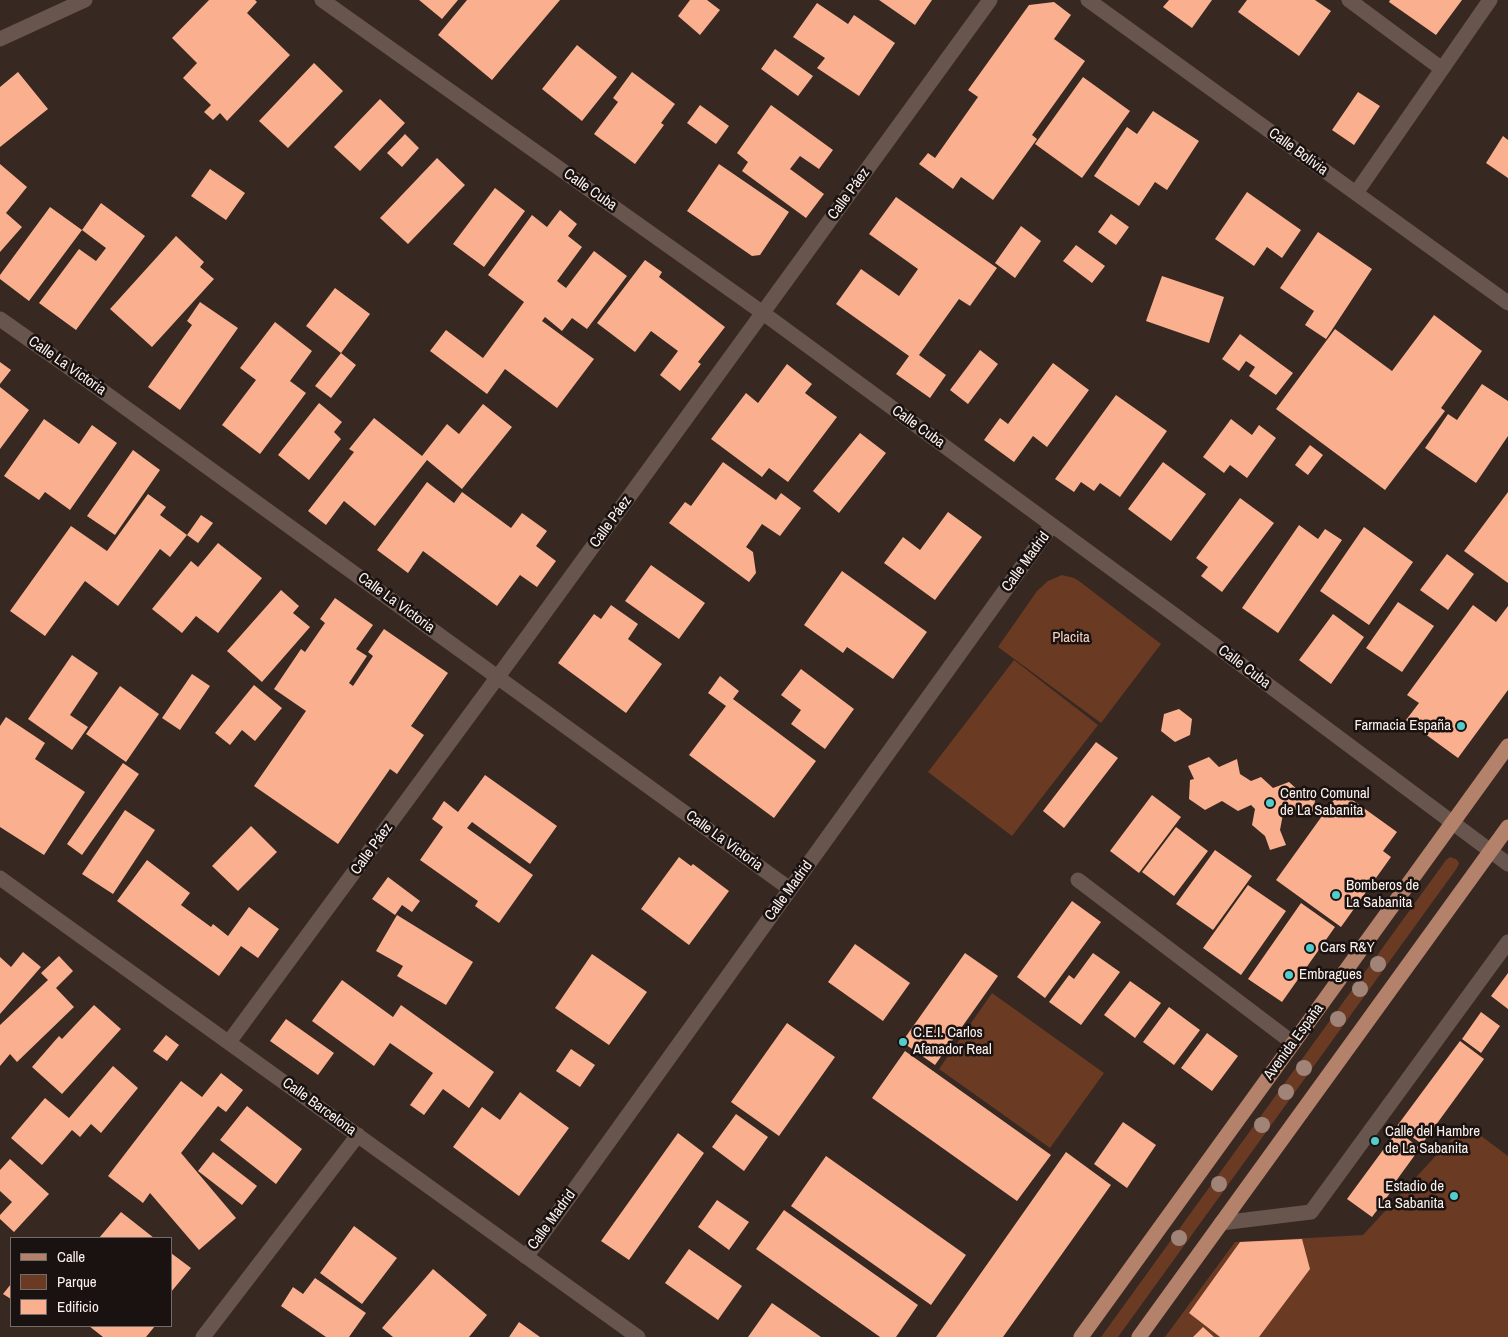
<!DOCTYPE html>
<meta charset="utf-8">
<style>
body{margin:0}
#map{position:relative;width:1508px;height:1337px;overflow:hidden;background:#372821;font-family:"Archivo Narrow",sans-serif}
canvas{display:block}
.legend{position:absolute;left:10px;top:1237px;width:162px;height:90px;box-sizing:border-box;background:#191210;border:1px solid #746c68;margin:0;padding:6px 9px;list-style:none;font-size:15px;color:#fcf2ed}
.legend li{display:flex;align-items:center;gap:10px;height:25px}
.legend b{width:25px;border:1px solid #746c68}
</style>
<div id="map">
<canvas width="1508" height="1337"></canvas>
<ul class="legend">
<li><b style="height:6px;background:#b4816b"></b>Calle</li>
<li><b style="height:14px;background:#6b3a23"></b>Parque</li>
<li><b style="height:14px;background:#fab08f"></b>Edificio</li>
</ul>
</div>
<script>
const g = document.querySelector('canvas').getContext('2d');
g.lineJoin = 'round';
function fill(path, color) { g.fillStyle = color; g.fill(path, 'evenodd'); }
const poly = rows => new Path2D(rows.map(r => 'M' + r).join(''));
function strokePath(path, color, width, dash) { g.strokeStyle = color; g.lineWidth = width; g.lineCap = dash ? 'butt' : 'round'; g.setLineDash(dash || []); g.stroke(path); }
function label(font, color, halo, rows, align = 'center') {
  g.font = font + ' "Archivo Narrow",sans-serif'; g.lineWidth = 5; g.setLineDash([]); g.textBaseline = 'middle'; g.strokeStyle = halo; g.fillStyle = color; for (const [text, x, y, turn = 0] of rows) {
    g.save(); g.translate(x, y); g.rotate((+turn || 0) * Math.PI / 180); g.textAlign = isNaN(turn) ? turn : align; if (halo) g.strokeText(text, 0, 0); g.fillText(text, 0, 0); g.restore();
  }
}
fill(poly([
 [1062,575,1074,578,1079,581,1161,644,1101,723,998,647,1037,591,1048,581],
 [1014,660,1098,725,1012,836,928,772],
 [1450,857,1456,859,1459,863,1457,868,1118,1337,1101,1337,1446,860],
 [992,993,1104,1073,1050,1148,939,1069],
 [1465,1124,1508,1156,1508,1337,1165,1337,1235,1242,1363,1235]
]), '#6b3a23');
fill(poly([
 [209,0,255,0,257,2,247,13,290,55,227,121,220,113,213,120,204,112,211,105,183,78,197,63,172,38],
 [419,0,458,0,442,19],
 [467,0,560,0,492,80,438,35],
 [690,0,707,0,720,10,700,35,678,16],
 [879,0,932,0,915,25],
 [1169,0,1212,0,1192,28,1163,7],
 [1247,0,1315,0,1331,11,1299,56,1238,12],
 [1390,0,1462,0,1436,35,1389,2],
 [1054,2,1071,15,1054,39,1085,61,1032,135,1037,139,993,200,961,177,953,189,919,164,928,153,935,158,978,97,968,90,1029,5],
 [817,3,848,24,854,15,895,43,859,96,817,68,825,58,793,37],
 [577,45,617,77,582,121,542,89],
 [775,49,813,76,798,96,761,69],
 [314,63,343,91,288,148,259,121],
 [18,72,48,109,0,147,0,87],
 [632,72,675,104,661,123,664,125,635,164,594,134,618,102,613,98],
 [1083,77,1130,111,1082,178,1035,144],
 [1358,92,1380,106,1354,145,1332,130],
 [380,99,405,123,360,171,334,147],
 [700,105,729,126,716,144,687,123],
 [771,105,833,150,819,169,800,156,790,169,824,194,806,218,742,171,748,162,737,153],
 [1153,111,1199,141,1167,190,1155,182,1139,206,1094,176,1127,127,1137,134],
 [405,134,419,148,402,167,387,153],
 [1503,136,1508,140,1508,178,1486,163],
 [437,158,465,185,408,244,380,218],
 [0,164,27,187,6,213,22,227,0,252],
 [719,164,789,212,760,255,752,256,687,211],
 [210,169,245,193,226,220,191,196],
 [495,188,525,211,484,267,453,244],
 [1247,192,1301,230,1282,258,1267,247,1254,266,1215,239],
 [896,197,997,268,970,306,959,299,919,355,946,375,930,398,896,374,909,356,836,304,861,269,899,296,918,269,869,234],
 [101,203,145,236,76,330,39,303,79,249,96,261,106,248,82,230],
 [50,207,82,230,29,301,0,279,0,275],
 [560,210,577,224,568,236,582,247,557,281,566,288,594,251,627,276,587,329,572,318,562,331,545,317,542,321,594,359,557,408,505,369,487,394,430,351,446,330,483,358,524,302,488,275,532,215,547,227],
 [1111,214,1129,227,1116,245,1098,232],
 [1021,226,1041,241,1015,278,995,263],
 [1318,232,1372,269,1326,339,1305,325,1314,311,1280,288],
 [176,236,204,262,200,267,214,279,152,347,110,309],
 [1076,245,1105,266,1092,283,1063,261],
 [645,260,662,272,659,277,725,327,698,362,701,364,680,391,660,375,678,351,651,331,635,352,597,323],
 [1162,276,1224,297,1209,343,1146,321],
 [335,288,370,314,341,353,306,326],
 [200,302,238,328,180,410,148,387,192,325,187,321],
 [1434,315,1482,351,1441,408,1445,411,1385,490,1276,409,1335,329,1392,371],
 [275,322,312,351,290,381,306,393,260,454,222,425,256,380,240,368],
 [1240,334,1293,373,1276,395,1249,376,1255,367,1246,361,1239,371,1222,359],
 [980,350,998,364,968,404,950,390],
 [341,353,356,365,331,398,315,386],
 [0,362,11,370,0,384],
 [1053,363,1089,390,1047,447,1033,436,1014,462,984,440,1000,418,1008,424],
 [787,364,812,384,805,393,837,417,788,482,769,468,762,477,711,439,746,393,758,403],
 [1482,384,1508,401,1508,436,1476,483,1425,448,1448,414,1457,420],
 [0,387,29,410,0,449],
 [1116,395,1167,431,1120,497,1100,483,1094,491,1081,482,1074,492,1055,479],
 [319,403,342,422,334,432,341,439,309,480,278,455],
 [483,404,512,427,462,489,427,460,375,526,344,501,326,525,308,511,354,452,349,449,374,418,422,456,447,424,459,434],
 [44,419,79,444,92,425,117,443,70,510,45,492,39,500,4,476],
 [1231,419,1252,435,1259,425,1276,438,1247,478,1230,465,1224,473,1203,457],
 [860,433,886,453,839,513,813,491],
 [1310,445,1323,455,1308,475,1295,465],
 [133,450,160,470,115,535,87,516],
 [723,462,776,500,781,493,801,508,780,536,762,524,746,547,753,552,756,573,749,582,669,523,685,502,691,506],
 [1163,462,1206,494,1171,541,1128,509],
 [427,482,454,503,462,492,511,528,522,513,547,531,536,546,556,561,537,587,520,575,497,606,423,551,408,573,377,550],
 [1508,492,1508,583,1464,551],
 [148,494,166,507,160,515,187,535,170,557,160,549,118,606,85,581,45,636,10,611,71,526,107,551],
 [1240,498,1274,523,1222,592,1201,576,1208,567,1196,558],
 [948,512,982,537,935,600,884,563,903,537,920,550],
 [201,515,213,523,198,543,187,535],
 [1299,525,1318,539,1325,529,1342,540,1278,633,1242,608],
 [1364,527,1413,562,1369,625,1320,591],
 [218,543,262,578,218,633,196,616,182,633,152,609,191,561,198,567],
 [1447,554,1474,574,1448,610,1420,590],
 [651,565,705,603,679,639,625,601],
 [842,571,927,632,893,679,847,647,843,653,804,625],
 [281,590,299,606,293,613,310,627,262,682,227,651],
 [335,598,373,625,356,649,367,656,349,683,353,686,373,656,368,652,384,629,448,673,411,726,424,735,397,774,390,769,338,844,254,786,306,711,274,689,301,649,305,652,325,623,320,619],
 [1398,602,1434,626,1402,672,1366,648],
 [611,605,638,624,628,639,662,664,626,713,558,663,594,614,601,619],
 [1473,605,1496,622,1508,606,1508,690,1458,758,1406,720,1419,703,1407,695],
 [1333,614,1364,637,1331,684,1299,660],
 [72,655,98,673,70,715,88,727,72,750,28,719],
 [801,669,854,709,825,749,791,724,801,710,781,695],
 [192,674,210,686,180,730,162,718],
 [720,676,739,691,733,699,816,761,774,818,689,755,726,706,708,693],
 [254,685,282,708,255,741,242,730,230,745,215,733],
 [120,686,159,714,126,762,86,734],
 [1179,709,1192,719,1190,735,1175,742,1161,731,1164,714],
 [6,717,45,743,35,759,85,792,44,855,0,827,0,726],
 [1096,742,1118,758,1064,828,1043,811],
 [1209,757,1219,767,1237,759,1240,774,1251,781,1261,777,1273,788,1289,782,1301,793,1316,795,1313,812,1298,809,1283,814,1280,830,1286,845,1270,850,1265,836,1252,825,1255,809,1251,805,1238,811,1222,801,1205,810,1189,799,1190,780,1194,779,1188,766],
 [123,763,139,774,82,855,67,844],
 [485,775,557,826,530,864,472,822,467,828,533,875,499,923,475,906,478,901,420,860,443,827,432,819,444,801,458,812],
 [1340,791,1397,832,1383,851,1391,857,1341,927,1276,880],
 [1152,795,1181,817,1139,873,1110,851],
 [125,810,155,830,113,894,82,874],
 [251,826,277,852,238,891,212,866],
 [1176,827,1208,851,1174,896,1142,872],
 [1215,850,1252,876,1213,930,1176,904],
 [679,857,691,866,693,864,729,891,689,945,641,909],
 [147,860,190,893,181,905,211,927,213,924,228,936,249,907,279,929,258,958,241,946,219,976,117,901],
 [388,877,420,901,412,912,402,905,395,915,372,899],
 [1248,885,1286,911,1241,975,1203,948],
 [1072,901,1101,922,1045,998,1017,977],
 [1301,903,1335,927,1282,1002,1248,979],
 [397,915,473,962,446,1005,397,976,403,966,376,951],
 [855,944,910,983,883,1021,828,982],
 [23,952,41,967,0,1014,0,957,11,967],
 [965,953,998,976,935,1065,902,1042],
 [1093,953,1120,972,1081,1025,1049,1002,1069,975,1074,979],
 [592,954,647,992,609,1045,555,1008],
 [59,956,73,971,56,988,74,1007,17,1062,10,1054,0,1066,0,1025,48,980,41,973],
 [1508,973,1508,1009,1491,996],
 [342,980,393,1017,401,1005,494,1072,469,1108,443,1089,424,1115,410,1105,433,1073,390,1043,374,1066,312,1021],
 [1130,981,1161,1003,1135,1038,1104,1015],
 [94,1005,121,1029,62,1094,32,1067,59,1036,62,1039],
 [1169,1007,1200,1030,1174,1065,1143,1042],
 [1481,1012,1500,1026,1481,1053,1462,1039],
 [286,1019,334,1053,318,1075,270,1041],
 [787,1023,835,1057,779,1136,731,1102],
 [1207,1033,1238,1056,1212,1091,1181,1068],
 [166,1035,179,1045,167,1061,153,1051],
 [1460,1041,1484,1059,1422,1144,1397,1126],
 [571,1049,595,1065,580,1087,556,1071],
 [905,1051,1051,1155,1017,1201,872,1098],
 [113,1066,138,1088,101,1133,91,1124,80,1137,72,1130,42,1165,11,1138,45,1098,69,1118],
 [221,1073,243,1090,226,1112,218,1106,181,1153,236,1218,199,1250,150,1193,143,1203,108,1176,181,1081,202,1097],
 [520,1092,569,1128,519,1196,453,1147,482,1107,500,1120],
 [247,1106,302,1149,276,1184,220,1140],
 [736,1114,768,1137,744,1171,712,1147],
 [1123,1122,1156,1145,1127,1188,1094,1164],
 [1397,1131,1420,1148,1388,1192,1390,1193,1372,1217,1347,1199],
 [678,1133,704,1153,629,1260,601,1241],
 [213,1152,257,1186,242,1205,198,1171],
 [1066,1152,1111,1185,1003,1337,936,1337],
 [826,1156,966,1255,931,1305,791,1206],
 [10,1159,49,1194,14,1232,0,1219,0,1215,12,1202,0,1191,0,1170],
 [717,1200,749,1222,729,1250,698,1227],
 [784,1210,918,1305,896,1337,880,1337,756,1249],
 [121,1212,154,1238,99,1238],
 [354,1226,397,1258,362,1304,320,1273],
 [1302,1239,1310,1269,1259,1337,1220,1337,1189,1313,1240,1242],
 [689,1249,742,1286,718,1320,665,1283],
 [171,1253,191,1268,171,1292],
 [433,1269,487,1315,469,1337,393,1337,382,1328],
 [315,1278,366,1313,349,1337,326,1337,281,1306,293,1287,303,1294],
 [11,1284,11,1299,3,1294],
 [772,1303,821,1337,748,1337],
 [519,1322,540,1337,509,1337],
 [89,1326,155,1326,146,1337,103,1337],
 [1203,1327,1214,1337,1193,1337]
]), '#fab08f');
strokePath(poly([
 [322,0,763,313,1176,616,1508,864],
 [1088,0,1508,303],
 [1349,0,1442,69],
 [0,39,85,0],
 [1356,193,1490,0],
 [0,319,101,390,790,889],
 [0,878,638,1337],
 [1078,880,1293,1043],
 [229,1042,530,633,990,0],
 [1221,1223,1311,1212,1508,942],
 [526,1257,1052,525],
 [203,1337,358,1135]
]), '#67554e', 15);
strokePath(poly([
 [1081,1337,1508,746],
 [1139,1337,1508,827]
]), '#b4816b', 15);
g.fillStyle = '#a18478';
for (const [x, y] of [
 [1378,964],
 [1360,989],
 [1338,1019],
 [1304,1068],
 [1286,1092],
 [1262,1125],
 [1219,1184],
 [1179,1238]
]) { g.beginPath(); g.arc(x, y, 8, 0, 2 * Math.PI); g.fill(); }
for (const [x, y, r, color] of [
 [1461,726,5,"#52cdcc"],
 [1270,803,5,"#52cdcc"],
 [1336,895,5,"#52cdcc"],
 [1310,948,5,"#52cdcc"],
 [1289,975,5,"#52cdcc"],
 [903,1042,5,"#52cdcc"],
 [1375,1141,5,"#52cdcc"],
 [1454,1196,5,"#52cdcc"]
]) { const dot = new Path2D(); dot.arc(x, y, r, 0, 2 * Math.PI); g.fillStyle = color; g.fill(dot); strokePath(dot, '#191210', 2); }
label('15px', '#fcf2ed', '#191210', [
 ["Calle Bolivia",1298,152,36],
 ["Calle Cuba",590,190,35],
 ["Calle Páez",849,194,-54],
 ["Calle La Victoria",67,366,35],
 ["Calle Cuba",918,427,36],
 ["Calle Páez",611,522,-54],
 ["Calle Madrid",1026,562,-54],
 ["Calle La Victoria",396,603,36],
 ["Calle Cuba",1244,667,37],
 ["Calle La Victoria",724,841,36],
 ["Calle Páez",372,849,-54],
 ["Calle Madrid",789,891,-54],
 ["Avenida España",1294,1042,-54],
 ["Calle Barcelona",319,1107,36],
 ["Calle Madrid",552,1220,-54]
]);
label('15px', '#f8d0bf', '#191210', [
 ["Placita",1071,638]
]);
label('15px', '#fcf2ed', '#191210', [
 ["Farmacia España",1451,726,"right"],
 ["Centro Comunal",1280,794],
 ["de La Sabanita",1280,811],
 ["Bomberos de",1346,886],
 ["La Sabanita",1346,903],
 ["Cars R&Y",1320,948],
 ["Embragues",1299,975],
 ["C.E.I. Carlos",913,1033],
 ["Afanador Real",913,1050],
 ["Calle del Hambre",1385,1132],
 ["de La Sabanita",1385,1149],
 ["Estadio de",1444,1187,"right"],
 ["La Sabanita",1444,1204,"right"]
], 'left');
</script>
